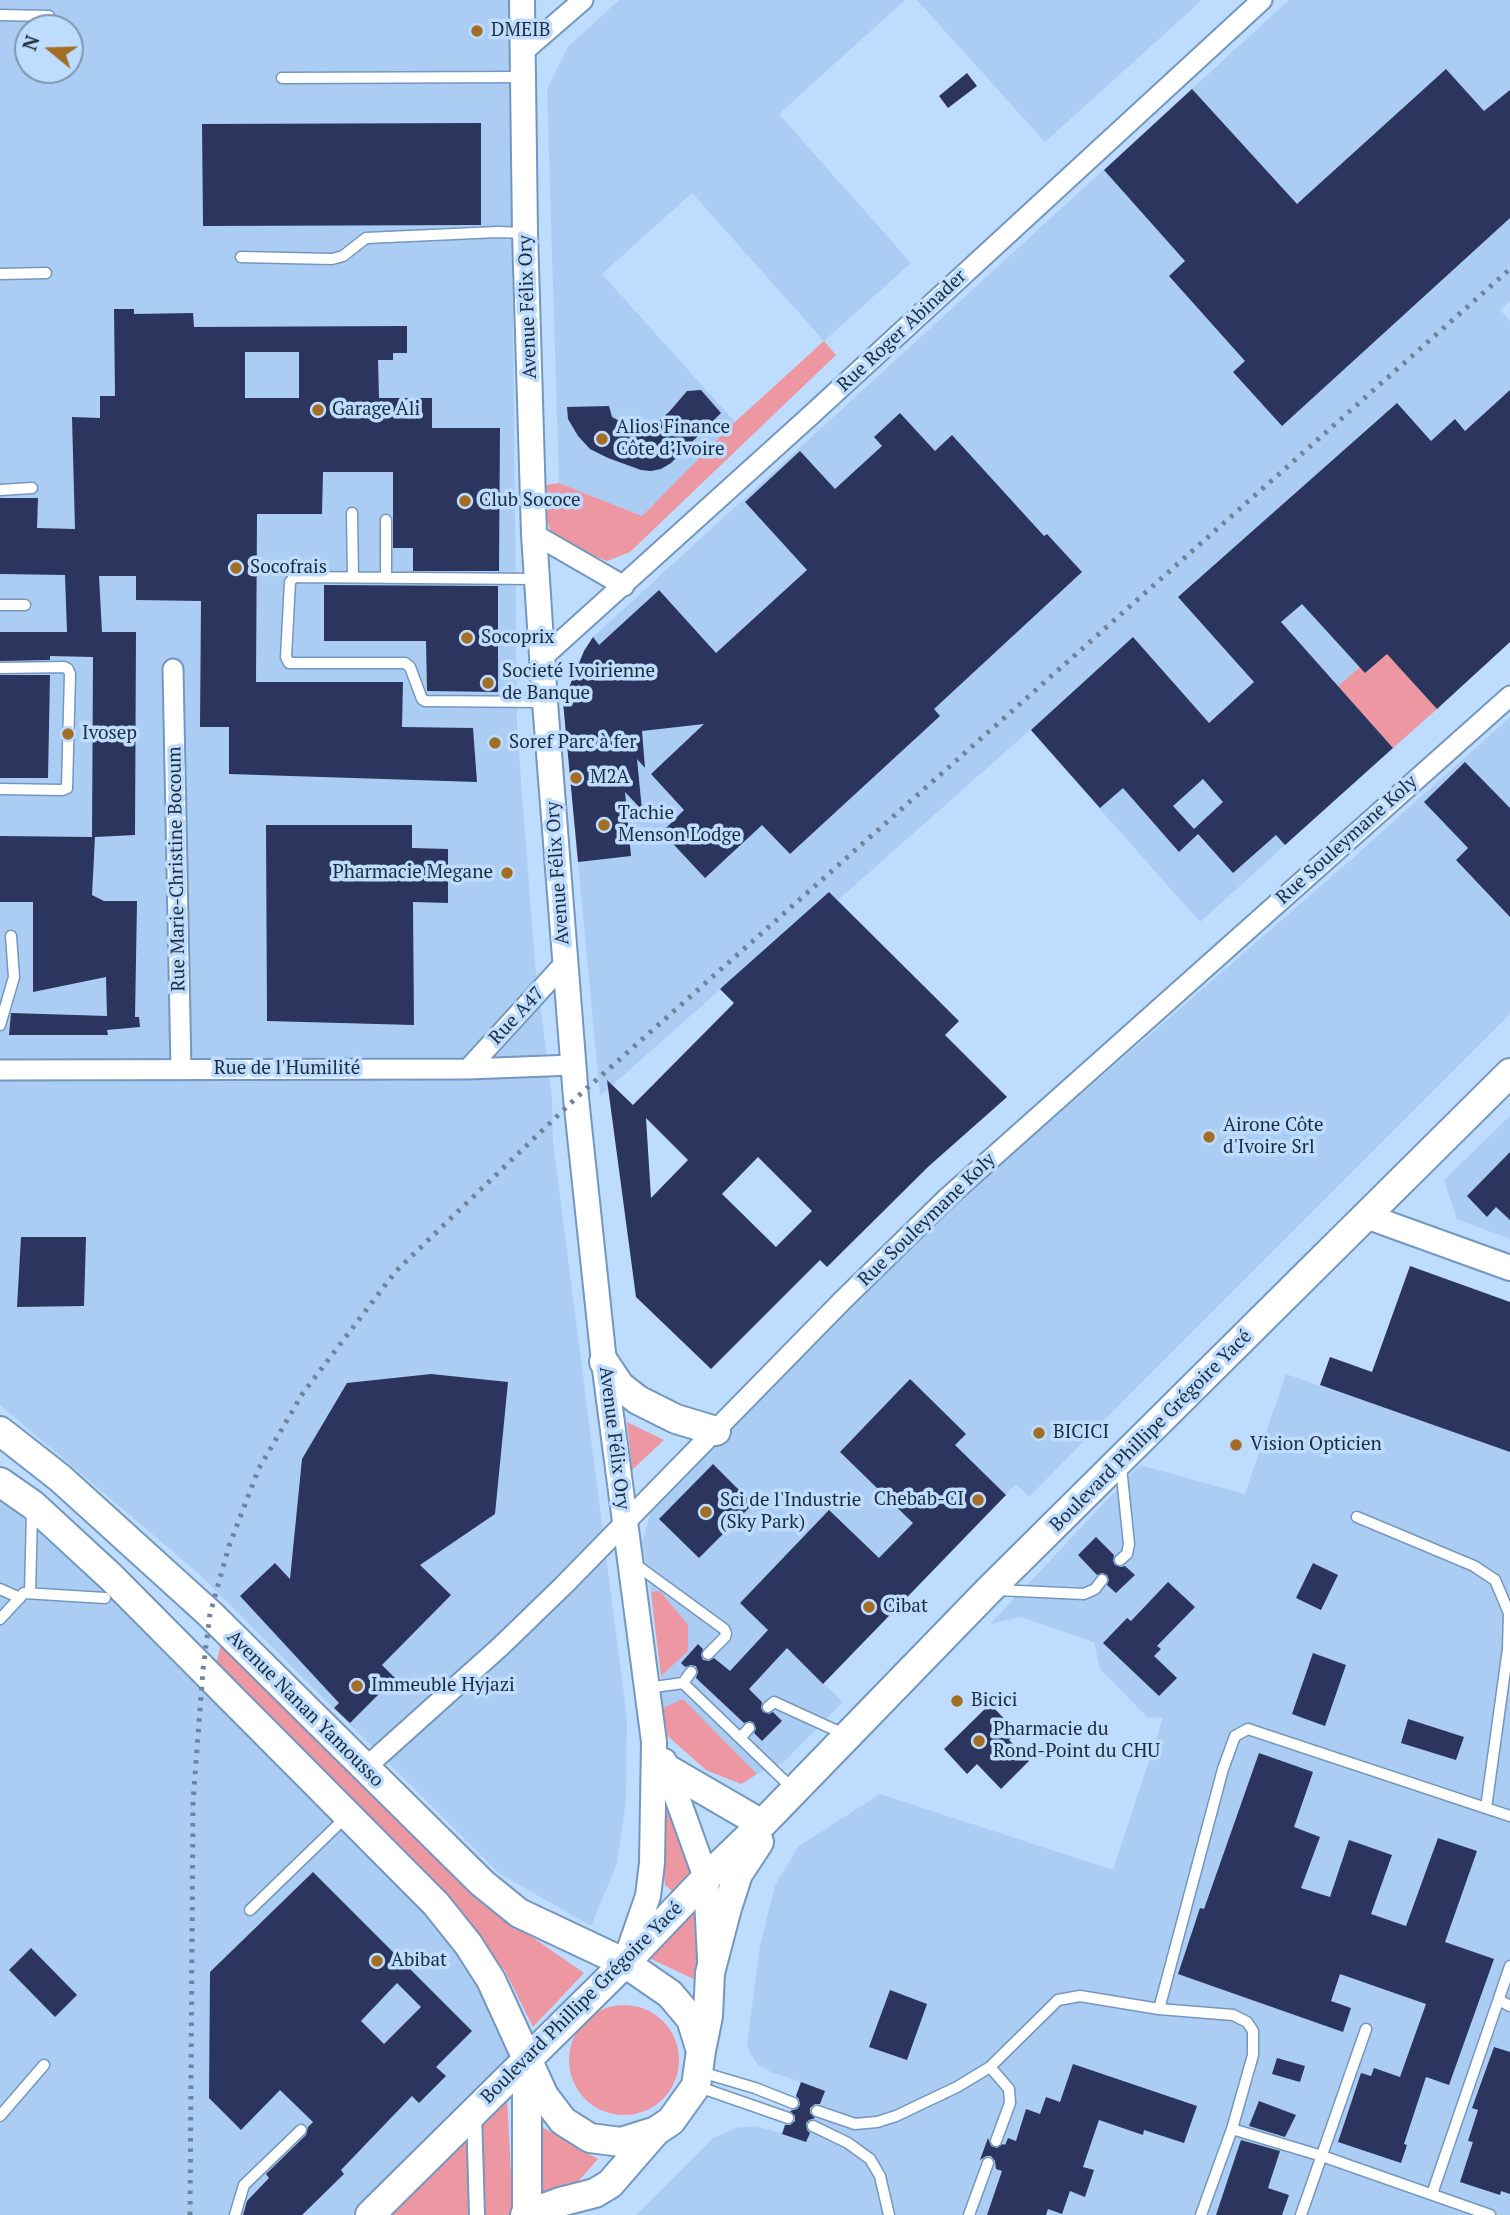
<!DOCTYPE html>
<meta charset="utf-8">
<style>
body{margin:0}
#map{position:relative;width:1510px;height:2215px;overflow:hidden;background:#bddcfe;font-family:"PT Serif",serif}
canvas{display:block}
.north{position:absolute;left:14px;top:14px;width:70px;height:70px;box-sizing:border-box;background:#bddcfe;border:2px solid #7d96b0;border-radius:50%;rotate:289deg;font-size:19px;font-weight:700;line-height:28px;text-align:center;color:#1d2c3c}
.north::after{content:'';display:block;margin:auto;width:24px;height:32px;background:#a26e26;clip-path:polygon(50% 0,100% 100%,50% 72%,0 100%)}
</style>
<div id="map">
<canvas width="1510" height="2215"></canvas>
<div class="north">N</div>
</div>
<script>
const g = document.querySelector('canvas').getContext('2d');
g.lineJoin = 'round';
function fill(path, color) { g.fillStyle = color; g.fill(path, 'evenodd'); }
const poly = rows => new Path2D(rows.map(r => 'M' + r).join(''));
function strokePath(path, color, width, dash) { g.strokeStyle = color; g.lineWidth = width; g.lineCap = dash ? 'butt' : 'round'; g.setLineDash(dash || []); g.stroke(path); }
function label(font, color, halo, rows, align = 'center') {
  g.font = font + ' "PT Serif",serif'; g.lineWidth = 7; g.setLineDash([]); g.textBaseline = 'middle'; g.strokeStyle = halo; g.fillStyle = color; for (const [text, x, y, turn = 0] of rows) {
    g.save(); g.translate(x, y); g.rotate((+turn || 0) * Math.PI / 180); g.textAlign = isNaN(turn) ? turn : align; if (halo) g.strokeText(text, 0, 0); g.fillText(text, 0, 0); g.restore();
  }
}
fill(poly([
 [0,0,510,0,517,728,535,964,552,1098,553,1142,627,1719,626,1800,617,1863,591,1926,500,1874,198,1573,0,1405],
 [28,28,70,28,70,70,28,70],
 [619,0,905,0,779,114,911,263,824,341,692,193,602,274,735,422,642,516,559,483,547,89,568,47],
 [917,0,1202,0,1045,142],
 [1289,0,1510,0,1510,301,1500,310,1510,321,1510,642,1200,922,1030,730,837,901,829,893,600,1096,563,702,584,651,593,637],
 [1510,717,1510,1014,1130,1394,1029,1497,1016,1484,913,1591,823,1683,843,1702,783,1763,757,1774,741,1784,706,1770,661,1709,661,1676,651,1592,642,1543,650,1514,844,1314,962,1198,1345,865],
 [1510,1116,1510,1239,1457,1219,1444,1180],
 [1286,1374,1510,1452,1510,2215,636,2215,713,2138,736,2128,755,2126,782,2133,801,2082,771,2072,758,2065,752,2056,747,2045,760,1946,775,1885,799,1846,880,1794,1113,1870,1163,1718,1147,1717,1100,1669,1094,1642,1021,1617,990,1624,1140,1465,1245,1494],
 [0,1502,17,1513,121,1607,425,1912,481,1989,510,2059,352,2215,0,2215]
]), '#accdf3');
fill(poly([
 [824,341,836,355,630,552,607,561,553,538,547,520,546,485,559,483,642,516,735,422],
 [1361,624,1437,709,1393,748,1338,686,1360,667,1366,673,1380,660],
 [627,1422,664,1440,632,1470],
 [660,1591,688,1625,688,1651,661,1676,651,1592],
 [221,1644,480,1901,584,1973,533,2027,505,1971,448,1897,216,1665],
 [683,1699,757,1774,741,1784,706,1770,661,1730,661,1709],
 [661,1792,692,1870,672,1891,665,1885,654,1795],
 [698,1908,700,1982,649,1958],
 '569 2060a55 55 0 1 1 110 0a55 55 0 1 1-110 0Z',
 [507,2096,513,2215,387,2215],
 [540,2126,598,2159,558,2204,542,2203]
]), '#ec97a2');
fill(poly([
 [1446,69,1484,111,1510,90,1510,218,1282,426,1233,372,1245,361,1169,276,1185,261,1104,170,1192,89,1297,204],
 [967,73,977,86,948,108,939,96],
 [481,123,481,225,203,226,202,124],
 [114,309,134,309,134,314,193,313,194,327,407,326,407,353,393,353,393,360,378,360,379,398,432,398,432,428,500,428,499,571,413,571,413,548,393,548,393,472,323,472,322,514,257,514,256,682,403,682,402,727,473,728,477,782,229,774,229,727,200,727,201,601,136,600,136,576,99,576,102,632,136,632,135,835,95,837,92,895,104,901,137,901,135,1017,139,1017,140,1027,107,1030,108,1035,9,1035,11,1013,107,1016,106,977,33,992,33,902,0,902,0,836,92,837,93,657,50,656,50,660,0,661,0,632,67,632,65,575,0,574,0,498,38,498,37,528,75,529,72,417,100,418,100,396,115,396],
 [245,352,299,352,299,398,245,398],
 [701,390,721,413,671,463,661,469,651,471,641,470,608,458,590,449,578,436,568,419,567,407,609,406,612,417,623,423,634,427,652,427,669,412,687,391],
 [1510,390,1510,642,1437,709,1387,654,1365,673,1302,604,1281,622,1393,748,1285,845,1276,835,1233,873,1198,834,1179,852,1123,788,1100,808,1031,730,1133,637,1209,723,1254,682,1178,597,1397,403,1431,441,1455,419,1465,431],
 [1203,779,1223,802,1194,829,1173,806],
 [900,413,935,451,952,435,1044,536,1047,534,1082,572,934,709,940,716,790,854,762,825,705,878,662,832,684,810,651,774,704,724,642,731,645,768,637,759,642,810,625,792,631,856,578,862,563,702,584,651,593,637,599,645,659,590,716,653,807,570,745,502,800,451,835,489,882,446,874,437],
 [324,585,498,586,498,692,427,691,426,641,324,641],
 [0,675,50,675,48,778,0,778],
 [1465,762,1510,808,1510,917,1456,860,1468,848,1424,802],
 [266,825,412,825,412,848,448,849,448,903,413,902,414,1025,267,1021],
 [829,892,959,1021,945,1035,1007,1097,929,1166,827,1267,820,1260,711,1369,636,1297,607,1080,633,1105,734,1003,720,989],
 [646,1118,688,1160,651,1198],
 [758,1157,812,1211,776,1247,722,1194],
 [1510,1152,1510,1220,1496,1207,1487,1217,1467,1196],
 [21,1237,86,1237,84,1306,17,1307],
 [1410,1266,1510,1302,1510,1452,1320,1385,1330,1357,1372,1372],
 [431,1374,508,1382,495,1514,420,1565,451,1595,382,1665,395,1678,350,1723,334,1708,339,1703,240,1596,275,1563,290,1579,302,1459,347,1383],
 [910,1379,966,1434,955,1445,1006,1495,823,1684,787,1648,749,1689,762,1702,761,1708,763,1712,769,1714,773,1712,782,1721,762,1741,754,1733,756,1729,754,1723,750,1721,744,1723,696,1678,698,1672,696,1666,691,1665,685,1667,681,1663,698,1644,703,1649,701,1655,703,1660,709,1661,714,1658,730,1671,768,1630,740,1603,829,1510,879,1558,913,1523,840,1452],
 [713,1464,753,1504,699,1558,659,1519],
 [1096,1537,1114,1555,1113,1561,1115,1565,1121,1567,1125,1566,1135,1575,1116,1593,1107,1585,1109,1580,1107,1575,1102,1573,1097,1575,1078,1555],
 [1313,1563,1338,1575,1321,1610,1296,1598],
 [1168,1582,1195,1607,1157,1646,1161,1649,1154,1656,1177,1678,1159,1696,1103,1643,1127,1618,1131,1621],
 [1313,1653,1346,1665,1325,1726,1292,1714],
 [990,1704,1017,1732,1009,1740,1029,1761,1001,1789,977,1764,967,1774,944,1749],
 [1408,1719,1464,1737,1456,1760,1401,1743],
 [1259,1753,1313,1772,1294,1827,1320,1837,1301,1888,1330,1897,1349,1840,1392,1855,1371,1914,1406,1926,1438,1838,1477,1851,1445,1942,1494,1959,1449,2085,1426,2077,1404,2144,1407,2145,1401,2163,1338,2142,1361,2073,1371,2076,1374,2068,1400,2077,1426,2004,1340,1974,1331,2001,1351,2008,1343,2032,1178,1974,1200,1908,1204,1909],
 [313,1872,472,2031,436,2067,446,2076,419,2103,412,2096,341,2170,344,2174,302,2215,243,2215,247,2201,269,2178,266,2174,306,2135,308,2127,313,2122,280,2090,241,2130,209,2098,210,1972],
 [397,1983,421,2007,384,2044,361,2021],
 [31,1948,77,1995,55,2017,9,1970],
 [890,1990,927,2004,907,2060,869,2047],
 [1494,2047,1510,2052,1510,2194,1501,2191,1500,2195,1460,2182,1473,2142,1468,2141,1478,2110,1472,2108],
 [1277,2058,1305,2066,1300,2082,1272,2074],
 [1073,2064,1197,2106,1184,2143,1144,2130,1143,2135,1099,2120,1083,2167,1094,2170,1085,2197,1070,2191,1062,2214,1048,2209,1046,2215,987,2215,1002,2171,996,2169,995,2161,991,2156,986,2156,980,2160,988,2138,991,2146,997,2148,1003,2144,1005,2145,1008,2138,1016,2141,1026,2109,1040,2114,1046,2097,1060,2102],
 [801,2082,825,2091,820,2104,815,2104,810,2108,810,2113,815,2118,809,2120,806,2123,807,2130,810,2133,806,2142,782,2134,785,2125,790,2125,795,2121,795,2116,790,2111,797,2109,800,2105,799,2099,796,2096],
 [1259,2101,1296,2115,1285,2137,1249,2126],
 [1241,2140,1280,2151,1268,2188,1289,2195,1282,2215,1216,2215]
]), '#2b355d');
const service = poly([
 [0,15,49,16],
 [282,78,522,77],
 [241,257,332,259,343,256,366,238,498,232,525,233],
 [0,274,46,273],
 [0,490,32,488],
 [352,513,353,577],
 [386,520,386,577],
 [535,579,294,577,290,582,286,657,289,663,405,663,410,667,422,699,425,701,544,702],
 [0,605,25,605],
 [0,668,64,667,68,669,70,674,67,788,62,790,0,789],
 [0,1025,14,977,11,936],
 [1357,1517,1474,1566,1495,1580,1509,1613,1508,1649,1486,1808],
 [1120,1560,1127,1554,1129,1544,1121,1467],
 [635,1564,724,1629,726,1633,725,1637,708,1654],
 [0,1589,20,1598],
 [997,1590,1084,1594,1095,1589,1102,1580],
 [30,1593,32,1513],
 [0,1619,24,1593,105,1598],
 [683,1683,793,1789],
 [647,1688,683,1683,691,1672],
 [768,1707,774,1702,846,1735],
 [741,1737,749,1728],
 [250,1910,345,1818],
 [1499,2000,1510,2006],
 [1159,2009,1223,1769,1235,1736,1248,1729,1510,1816],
 [990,2067,1009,2089,1010,2103,996,2141],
 [701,2072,755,2088,793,2103],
 [699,2087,788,2118],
 [817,2111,855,2124,877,2122,896,2116,957,2087,990,2067,1058,2000,1080,1996,1159,2009,1233,2015,1247,2022,1253,2031,1253,2055,1232,2129,1201,2215],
 [0,2116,44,2065],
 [813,2126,848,2143,870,2159,880,2176,889,2215],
 [1232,2129,1322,2156,1490,2215],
 [1432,2194,1510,1966],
 [235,2215,244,2185,301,2130],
 [969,2215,988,2163],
 [1301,2215,1366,2029]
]);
const pedestrian = poly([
 [474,2112,477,2215]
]);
const minor = poly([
 [523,52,583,0],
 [534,534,624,586],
 [541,659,810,416,1262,0],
 [173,669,181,1069],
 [468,1069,565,963],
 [0,1070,468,1069,573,1065],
 [365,1768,501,1646,564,1585,842,1301,947,1198,1510,696]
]);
const tertiary = poly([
 [522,0,525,233,534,534,545,702,576,1098,604,1362,654,1742,652,1863,648,1896,625,1962],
 [1366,1216,1510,1268],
 [664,1761,706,1878,710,1959]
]);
const secondary = poly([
 [604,1362,620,1386,638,1400,676,1419,716,1431],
 [0,1431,60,1478,210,1614,482,1883,519,1913,625,1963,670,1994,691,2019,701,2051,696,2086,671,2121,656,2131,621,2142,590,2138,563,2121,544,2096,491,1980,468,1944,436,1904,111,1577,33,1505,0,1482],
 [669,1770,762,1824],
 [702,2046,708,2016,710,1973,727,1908,738,1874,759,1842],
 [527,2068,527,2215],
 [370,2215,625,1963,706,1878,762,1824,989,1590,1510,1073],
 [525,2215,560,2202,595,2193,610,2184,656,2131]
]);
strokePath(service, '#7397bf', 13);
strokePath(pedestrian, '#7397bf', 18);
strokePath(minor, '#7397bf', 23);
strokePath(tertiary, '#7397bf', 28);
strokePath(secondary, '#7397bf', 32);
strokePath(service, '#fff', 10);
strokePath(pedestrian, '#fff', 14);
strokePath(minor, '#fff', 19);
strokePath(tertiary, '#fff', 24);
strokePath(secondary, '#fff', 28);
strokePath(poly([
 [190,2215,193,1802,203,1670,210,1614,229,1546,259,1468,303,1393,396,1271,576,1098,1510,269]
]), '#6d849d', 5, [3.5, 7]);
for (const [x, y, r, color] of [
 [477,31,7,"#a26e26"],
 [318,410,7,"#a26e26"],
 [602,439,7,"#a26e26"],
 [465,501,7,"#a26e26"],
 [236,568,7,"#a26e26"],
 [467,638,7,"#a26e26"],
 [488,683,7,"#a26e26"],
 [68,734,7,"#a26e26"],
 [495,743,7,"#a26e26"],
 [576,778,7,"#a26e26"],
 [604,825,7,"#a26e26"],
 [507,873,7,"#a26e26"],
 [1209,1137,7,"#a26e26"],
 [1039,1433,7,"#a26e26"],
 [1236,1445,7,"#a26e26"],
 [978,1500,7,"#a26e26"],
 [706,1512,7,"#a26e26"],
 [869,1607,7,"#a26e26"],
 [357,1686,7,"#a26e26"],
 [957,1701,7,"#a26e26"],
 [979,1741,7,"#a26e26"],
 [377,1961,7,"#a26e26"]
]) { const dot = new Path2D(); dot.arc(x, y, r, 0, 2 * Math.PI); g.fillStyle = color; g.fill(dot); strokePath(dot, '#bddcfe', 2.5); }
label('19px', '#1d2c3c', '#bddcfe', [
 ["DMEIB",491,31],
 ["Garage Ali",332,410],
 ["Alios Finance",616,428],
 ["Côte d’Ivoire",616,450],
 ["Club Sococe",479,501],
 ["Socofrais",250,568],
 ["Socoprix",481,638],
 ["Societé Ivoirienne",502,672],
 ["de Banque",502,694],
 ["Ivosep",82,734],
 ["Soref Parc à fer",509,743],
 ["M2A",590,778],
 ["Tachie",618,814],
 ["Menson Lodge",618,836],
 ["Pharmacie Megane",493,873,"right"],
 ["Airone Côte",1223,1126],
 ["d'Ivoire Srl",1223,1148],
 ["BICICI",1053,1433],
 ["Vision Opticien",1250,1445],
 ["Chebab-CI",964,1500,"right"],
 ["Sci de l'Industrie",720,1501],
 ["(Sky Park)",720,1523],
 ["Cibat",883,1607],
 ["Immeuble Hyjazi",371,1686],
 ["Bicici",971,1701],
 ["Pharmacie du",993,1730],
 ["Rond-Point du CHU",993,1752],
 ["Abibat",391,1961]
], 'left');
label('19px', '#1d2c3c', '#bddcfe', [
 ["Avenue Félix Ory",528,307,-92],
 ["Rue Roger Abinader",902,331,-43],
 ["Rue Souleymane Koly",1347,840,-42],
 ["Rue Marie-Christine Bocoum",177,869,-91],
 ["Avenue Félix Ory",558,873,-94],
 ["Rue A47",517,1016,-47],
 ["Rue de l'Humilité",287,1069],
 ["Rue Souleymane Koly",927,1220,-44],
 ["Boulevard Phillipe Grégoire Yacé",1151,1431,-45],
 ["Avenue Félix Ory",614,1438,83],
 ["Avenue Nanan Yamousso",305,1709,45],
 ["Boulevard Phillipe Grégoire Yacé",582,2003,-45]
]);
</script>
